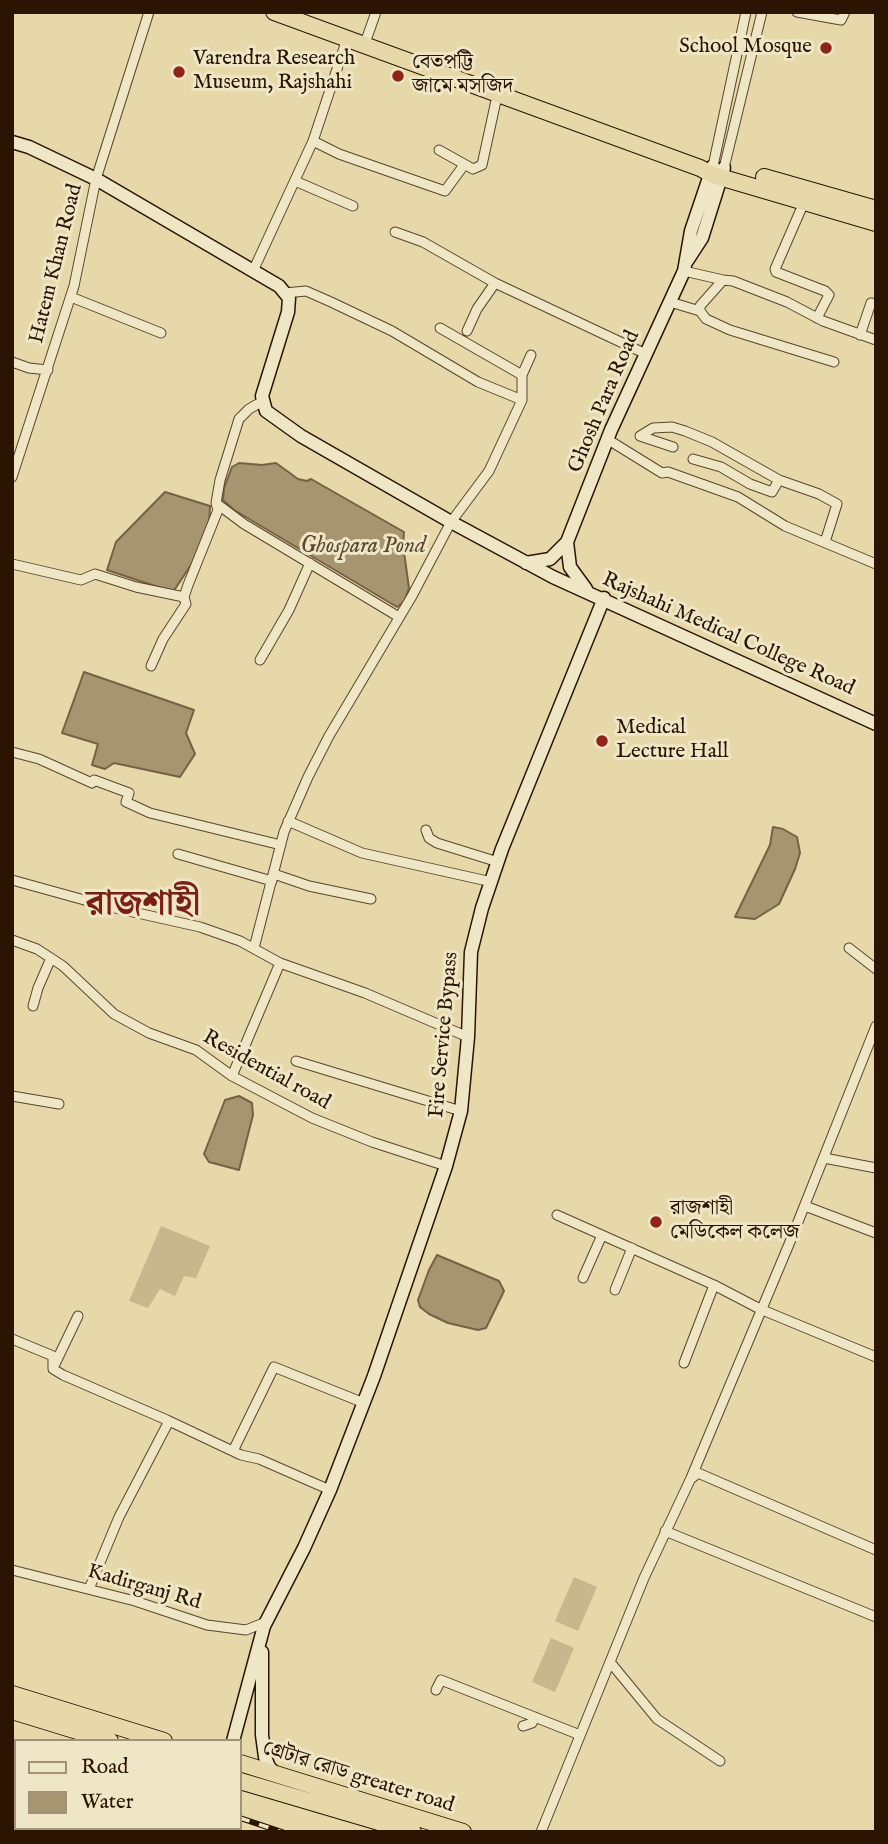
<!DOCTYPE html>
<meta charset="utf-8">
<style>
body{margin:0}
#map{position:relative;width:888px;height:1844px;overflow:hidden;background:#e6d8a8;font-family:"IM FELL English",serif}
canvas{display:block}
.frame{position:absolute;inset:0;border:14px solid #2c1402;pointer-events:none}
.legend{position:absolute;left:14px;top:1739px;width:228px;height:91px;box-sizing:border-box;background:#efe6c6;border:2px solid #a19278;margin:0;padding:9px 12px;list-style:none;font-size:21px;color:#2c1402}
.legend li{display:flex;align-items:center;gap:14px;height:35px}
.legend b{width:35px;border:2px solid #a19278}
</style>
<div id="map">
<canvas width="888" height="1844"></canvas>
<div class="frame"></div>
<ul class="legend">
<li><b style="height:9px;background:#efe6c6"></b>Road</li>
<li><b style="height:19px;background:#a79570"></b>Water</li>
</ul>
</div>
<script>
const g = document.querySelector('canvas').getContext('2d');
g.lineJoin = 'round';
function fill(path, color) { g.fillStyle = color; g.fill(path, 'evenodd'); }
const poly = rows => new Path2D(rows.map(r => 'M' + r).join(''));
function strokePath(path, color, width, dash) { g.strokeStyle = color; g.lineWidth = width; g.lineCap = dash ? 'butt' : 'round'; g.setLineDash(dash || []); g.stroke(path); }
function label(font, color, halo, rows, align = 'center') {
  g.font = font + ' "IM FELL English","Noto Serif Bengali",serif'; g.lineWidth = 6; g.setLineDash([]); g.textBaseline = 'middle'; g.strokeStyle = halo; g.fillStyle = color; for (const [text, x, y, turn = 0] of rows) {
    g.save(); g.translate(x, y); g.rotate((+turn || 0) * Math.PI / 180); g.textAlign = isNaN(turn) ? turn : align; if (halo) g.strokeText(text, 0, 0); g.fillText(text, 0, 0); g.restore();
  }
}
fill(poly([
 [161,1226,210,1246,196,1278,184,1276,175,1296,160,1289,148,1308,129,1301],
 [574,1577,597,1587,578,1631,555,1621],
 [551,1638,574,1648,555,1692,532,1682]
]), '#c6b78c');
const water = poly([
 [239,463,262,465,276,463,298,479,307,481,311,479,404,532,403,545,409,588,404,602,397,607,234,510,223,500,224,488,232,467,239,463],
 [165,492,210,506,209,527,193,562,173,592,107,570,116,542,165,492],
 [84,672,194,710,186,733,195,754,180,777,114,763,105,769,92,765,98,744,62,733,84,672],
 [773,827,783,829,797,837,800,853,795,869,779,904,755,919,735,917,770,845,773,827],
 [239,1096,252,1103,253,1115,239,1170,209,1162,204,1154,225,1100,239,1096],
 [437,1255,499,1281,504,1291,486,1328,478,1330,448,1323,429,1314,420,1307,418,1300,429,1270,437,1255]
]);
fill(water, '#a79570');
strokePath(water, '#766144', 2);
const street = poly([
 [797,12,841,20,845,12],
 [364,46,376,12],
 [313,141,339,154,445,191,464,165],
 [439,150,473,169,482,165,497,96],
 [713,166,746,12],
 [724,168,762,12],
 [295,181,353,206],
 [805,200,775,269,776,272,825,291,829,295,817,318],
 [395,232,423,242,495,283,646,354],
 [253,271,313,141,347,39],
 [684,271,723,280],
 [285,293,306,291,331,302,392,331,478,382,522,400],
 [71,297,161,333],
 [670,302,700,311],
 [440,328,522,375],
 [467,331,477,309,495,283],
 [860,335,871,303,876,304],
 [12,362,29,368,48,370],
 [834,362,730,330,706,319,700,311,700,306,723,280,733,281,787,302,823,321,876,340],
 [607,439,662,473,668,472,738,497,785,526,876,564],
 [673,447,640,436,653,428,672,427,685,431,712,442,779,480,819,494,837,504,825,542],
 [693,459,721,467,750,484,772,492,779,480],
 [12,477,74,286,96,179,149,12],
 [216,503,244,524,399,617],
 [12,564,81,580,95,574,136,587,184,597],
 [260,660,289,610,310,563],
 [151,666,163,639,186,604,184,597,188,585,218,510,216,503,220,480,239,419,249,409,263,401],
 [12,752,39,759,92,783,94,780,129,793,126,802,150,813,281,845],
 [288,821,362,853,492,882],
 [426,830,429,838,437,843,498,862],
 [178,854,272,881],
 [274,874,309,886,371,899],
 [12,880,106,906,200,927,240,941,280,963,365,993,468,1037],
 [12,940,37,949,63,966,114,1014,149,1033,196,1050,232,1076,312,1118,372,1142,446,1166],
 [254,948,284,832,308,777,329,736,412,596,451,522,489,471,522,400,522,375,531,355],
 [849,948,876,969],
 [33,1006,38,988,51,958],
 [296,1061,461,1111],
 [232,1076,280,963],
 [12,1096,59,1104],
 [824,1158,876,1168],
 [805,1206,876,1233],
 [557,1215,714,1285,760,1309,876,1357],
 [583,1278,602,1235],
 [615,1290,632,1248],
 [12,1339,53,1356,53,1369,63,1375,167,1420,241,1455,259,1459,330,1490],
 [684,1363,714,1285],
 [55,1364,78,1316],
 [233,1451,274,1367,364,1403],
 [692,1478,698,1473,876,1550],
 [665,1531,876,1617],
 [12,1570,135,1601,207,1625,246,1630,266,1622],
 [89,1589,119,1517,169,1421],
 [610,1662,657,1719,720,1761],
 [436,1690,441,1680,580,1735],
 [523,1726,532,1723,535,1717],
 [541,1832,644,1578,691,1478,792,1237,876,1026]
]);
const secondary = poly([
 [12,142,29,147,96,179,279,286,289,298,288,312,262,396,266,411,301,436,451,522,553,577,876,724],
 [687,261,702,238,724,168],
 [526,563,550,559,567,542],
 [586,589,570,567,567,542,611,430,684,271,691,231,713,166],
 [262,1652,262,1735,265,1757,269,1767,278,1776],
 [233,1741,264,1626,304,1548,330,1490,374,1376,446,1166,461,1111,468,1037,471,952,482,908,502,849,604,598]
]);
const highway = poly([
 [274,12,700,168,713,175,876,223],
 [764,177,876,209],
 [12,1694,164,1741],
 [12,1711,110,1741],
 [240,1763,463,1832],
 [240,1781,413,1832]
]);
strokePath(street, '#5a452c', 11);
strokePath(secondary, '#2c1402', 15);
strokePath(highway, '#2c1402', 18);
strokePath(street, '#efe6c6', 9);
strokePath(secondary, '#efe6c6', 12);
strokePath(highway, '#e6d8a8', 16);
const rail = poly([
 [12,1748,16,1749],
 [240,1818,282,1832]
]);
strokePath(rail, '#2c1402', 6);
strokePath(rail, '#efe6c6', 3.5, [10]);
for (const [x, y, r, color] of [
 [826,48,7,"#8f2418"],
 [179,72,7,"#8f2418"],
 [398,76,7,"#8f2418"],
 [602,741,7,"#8f2418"],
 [656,1222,7,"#8f2418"]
]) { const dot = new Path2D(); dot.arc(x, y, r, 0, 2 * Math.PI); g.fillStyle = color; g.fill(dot); strokePath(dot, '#efe6c6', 2.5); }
label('21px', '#2c1402', '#efe6c6', [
 ["School Mosque",812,48,"right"],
 ["Varendra Research",193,60],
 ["Museum, Rajshahi",193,84],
 ["বেতপট্টি",412,64],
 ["জামে মসজিদ",412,88],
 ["Medical",616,729],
 ["Lecture Hall",616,753],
 ["রাজশাহী",670,1210],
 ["মেডিকেল কলেজ",670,1234]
], 'left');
label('21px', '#2c1402', '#efe6c6', [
 ["Hatem Khan Road",57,264,-76],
 ["Ghosh Para Road",605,402,-67],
 ["Rajshahi Medical College Road",728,635,24],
 ["Fire Service Bypass",445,1035,-85],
 ["Residential road",266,1071,29],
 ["Kadirganj Rd",144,1588,16],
 ["গ্রেটার রোড greater road",358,1778,17]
]);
label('italic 23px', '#5d482e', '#efe6c6', [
 ["Ghospara Pond",363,547]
]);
label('bold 35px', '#7a1f14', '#efe6c6', [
 ["রাজশাহী",143,907]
]);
</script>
